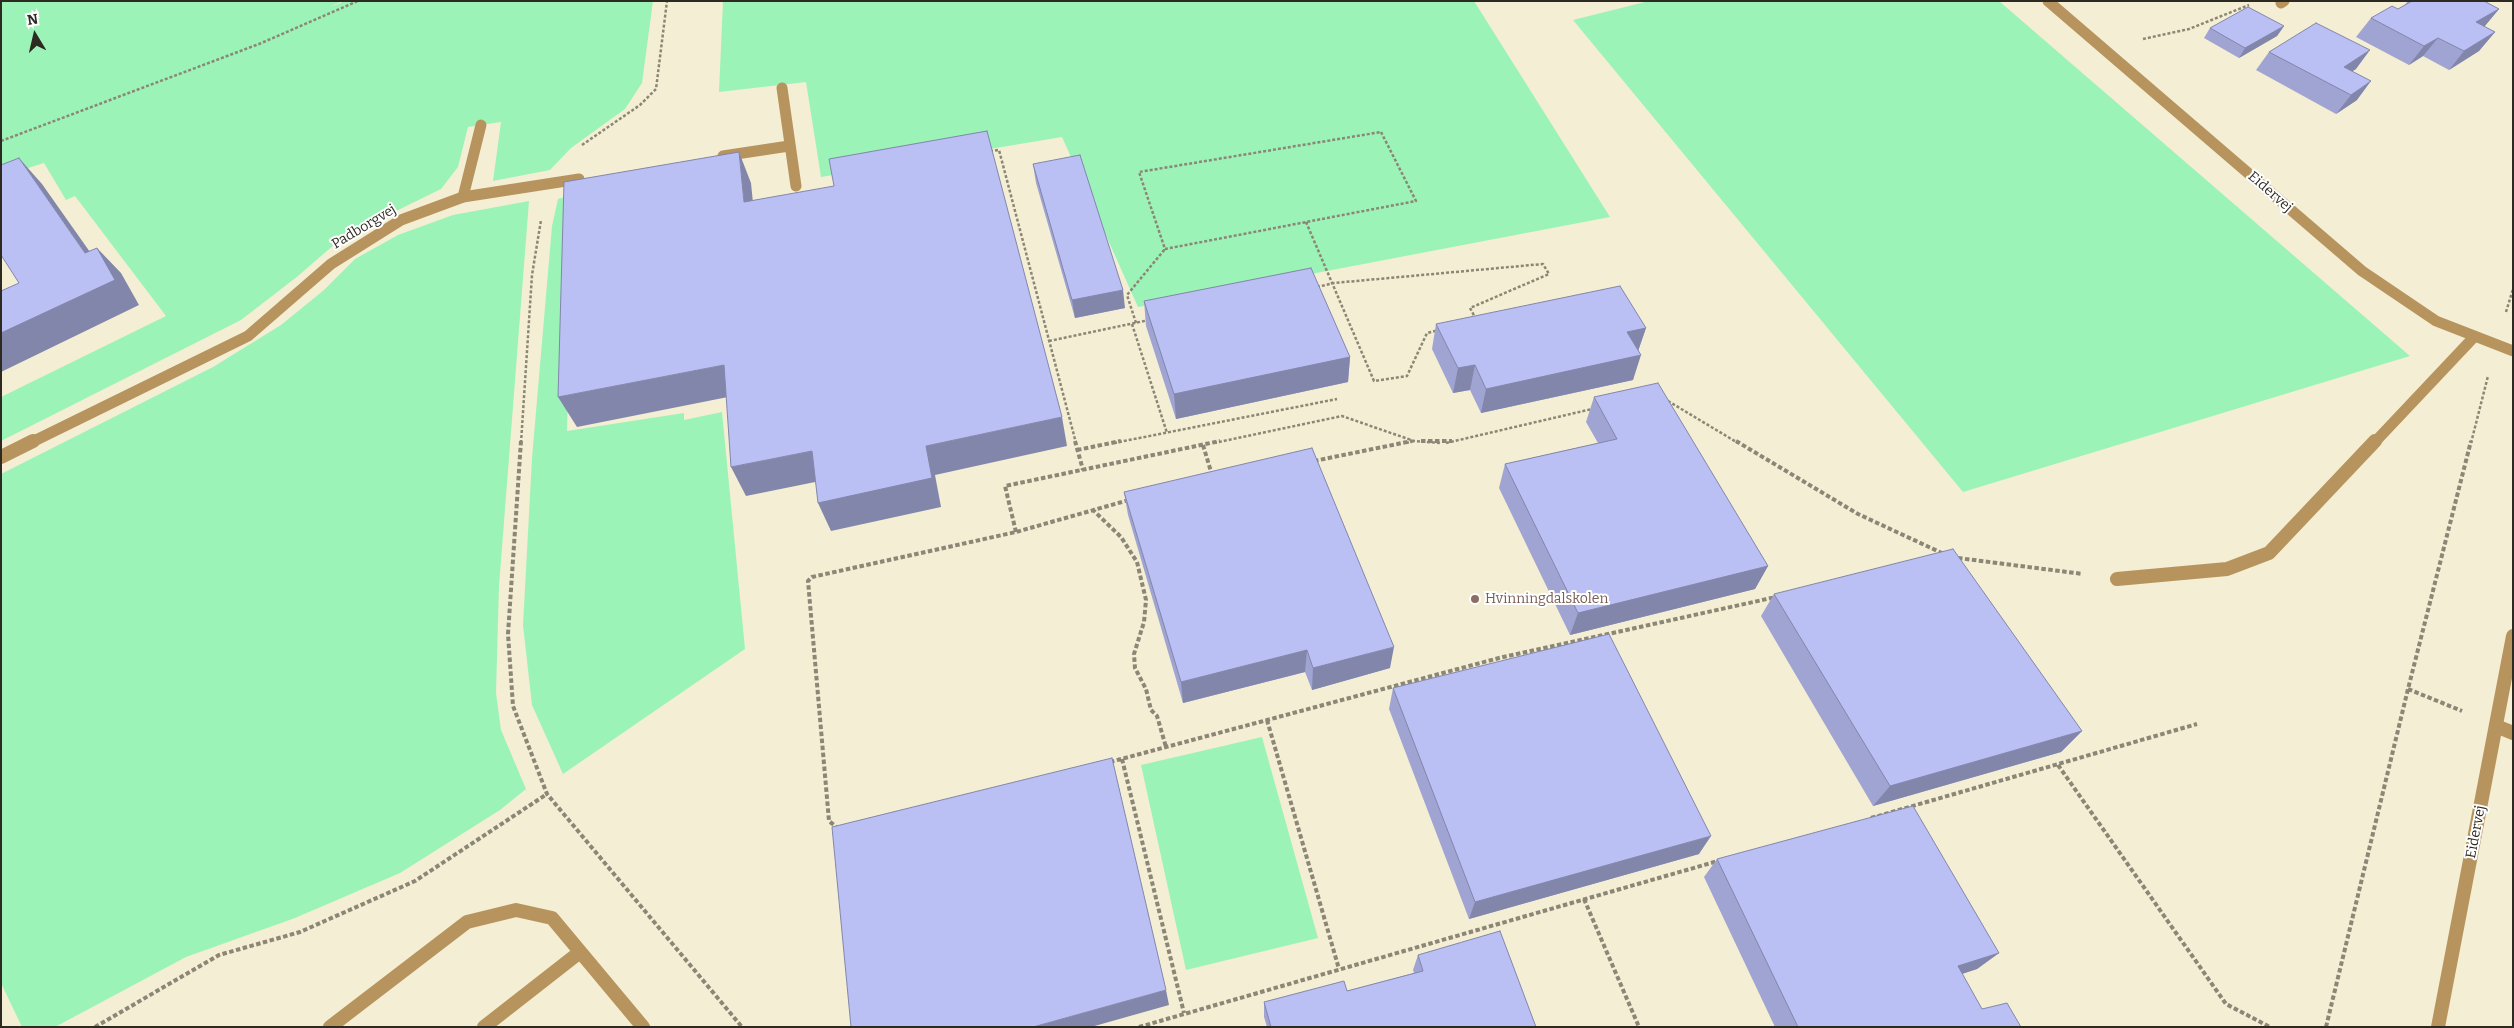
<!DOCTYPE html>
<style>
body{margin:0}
#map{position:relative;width:2514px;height:1028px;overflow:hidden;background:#f4eed4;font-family:Bitter,serif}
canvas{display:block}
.frame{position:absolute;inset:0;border:2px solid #2d2a21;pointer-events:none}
.north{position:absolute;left:10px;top:10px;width:50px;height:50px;-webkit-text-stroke:4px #fff;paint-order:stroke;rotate:351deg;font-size:14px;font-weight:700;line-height:20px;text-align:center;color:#2d2a21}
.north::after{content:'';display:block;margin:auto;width:18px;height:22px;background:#2d2a21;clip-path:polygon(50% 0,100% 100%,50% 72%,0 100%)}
</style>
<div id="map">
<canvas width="2514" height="1028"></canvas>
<div class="frame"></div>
<div class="north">N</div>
</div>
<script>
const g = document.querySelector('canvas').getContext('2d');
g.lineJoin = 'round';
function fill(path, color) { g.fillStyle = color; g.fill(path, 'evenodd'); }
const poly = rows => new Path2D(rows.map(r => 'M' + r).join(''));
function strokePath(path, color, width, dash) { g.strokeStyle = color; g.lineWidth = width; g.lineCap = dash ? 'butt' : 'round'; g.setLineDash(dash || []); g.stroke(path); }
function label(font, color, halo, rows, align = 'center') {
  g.font = font + ' Bitter,serif'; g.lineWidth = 4; g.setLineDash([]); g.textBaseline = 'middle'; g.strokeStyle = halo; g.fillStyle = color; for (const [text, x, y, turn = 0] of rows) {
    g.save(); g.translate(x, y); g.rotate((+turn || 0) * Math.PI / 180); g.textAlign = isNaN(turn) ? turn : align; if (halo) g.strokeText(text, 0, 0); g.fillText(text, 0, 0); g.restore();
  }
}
fill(poly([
 [1,1,342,1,330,7,345,1,653,1,642,83,625,109,571,148,550,170,493,181,501,122,468,127,458,167,441,189,343,237,298,276,241,320,1,441,1,397,166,316,75,196,66,200,44,163,9,174,1,179],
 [723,1,1474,1,1610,217,1138,307,1062,137,821,177,806,82,719,92],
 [1649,1,1999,1,2410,356,1963,492,1573,20],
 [573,195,567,431,684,413,684,420,722,412,745,649,563,774,532,705,523,625,532,458,552,226,558,199],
 [529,201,499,586,496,693,501,730,526,789,500,810,400,873,295,918,186,957,55,1027,22,1027,1,983,1,474,213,367,281,325,324,290,355,259,398,235,453,215],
 [1262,737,1318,938,1186,970,1141,765]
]), '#9cf3b8');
strokePath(poly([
 [2143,39,2189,29,2249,5],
 [1381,132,1416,201,1165,249,1139,172,1381,132],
 [1,141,259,44,358,1],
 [582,145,640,105,656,89,667,1],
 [990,151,999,150,1076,443],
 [1306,222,1374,381,1407,376,1427,333,1439,330],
 [1317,287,1334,283,1543,264,1549,274,1470,308,1476,319],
 [2506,312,2513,289],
 [1136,323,1127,295,1165,249],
 [1132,324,1167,433],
 [1049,341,1149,320],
 [1668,401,1738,443],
 [521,443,532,275,541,220],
 [1114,443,1337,399],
 [1214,443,1342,416,1414,441,1440,443],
 [1406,443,1414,441],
 [1446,443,1592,409],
 [2471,443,2488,376]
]), '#8b8675', 2.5, [3, 2]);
strokePath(poly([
 [521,441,508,634,513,706,547,794,742,1027],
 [1075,441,1083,470],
 [1421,441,1452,441],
 [1736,441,1858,514,1944,554],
 [1203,445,1212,475],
 [1077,450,1121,441],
 [1314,461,1412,441],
 [1092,509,1121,537,1137,562,1146,600,1144,622,1134,654,1135,668,1146,689,1151,710,1157,716,1166,747],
 [1016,532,1005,486,1220,441],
 [1958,558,2083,574],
 [2408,689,2462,711],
 [1267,720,1339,969],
 [1122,759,1184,1013],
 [1110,762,1499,658,1776,597],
 [2058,765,2226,1004,2270,1027],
 [1871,818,2197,724],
 [839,829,829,821,808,581,812,577,1016,532,1129,500],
 [1584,899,1639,1027],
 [95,1027,219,955,300,932,415,881,547,794],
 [1139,1027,1718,861],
 [2326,1027,2408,689,2471,441]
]), '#8b8675', 4, [4.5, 2.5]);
strokePath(poly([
 [463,197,481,125],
 [2374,443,2474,337]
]), '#b7945d', 11);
strokePath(poly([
 [2117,579,2227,569,2269,553,2375,441],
 [330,1027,467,922,516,910,552,918,643,1027],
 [484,1027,580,952]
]), '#b7945d', 14);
strokePath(poly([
 [2048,1,2362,271,2436,321,2513,351],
 [2281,3,2284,1],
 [782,88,796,186],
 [723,156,789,146],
 [30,443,248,336,331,264,401,220,463,197,579,179]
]), '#b7945d', 11);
strokePath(poly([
 [1,457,33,441],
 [2496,726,2513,733]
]), '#b7945d', 14);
strokePath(poly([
 [2438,1027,2513,636]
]), '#b7945d', 14);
fill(poly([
 [2408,1,2484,1,2499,9,2484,27,2495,32,2479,51,2449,70,2423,56,2409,65,2356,37,2371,18,2398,9,2404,6],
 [2284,26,2277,36,2239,58,2204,38,2210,28],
 [2269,52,2356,69,2352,71,2357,100,2336,114,2256,70],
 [1033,164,1125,308,1075,318,1036,183],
 [1144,301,1350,357,1348,382,1176,419,1146,326],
 [1436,324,1646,328,1638,351,1633,380,1481,413,1470,390,1453,393,1432,349],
 [1594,397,1768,566,1755,589,1570,635,1499,488,1505,464,1598,443,1586,422],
 [1124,492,1390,668,1312,690,1305,672,1183,703,1128,515],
 [1774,594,2082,731,2061,752,1873,806,1761,616],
 [1393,688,1699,854,1469,919,1389,709],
 [1717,859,1999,953,1977,969,1962,974,1982,1009,2021,1027,1775,1027,1704,877],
 [1418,955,1536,1027,1267,1027,1264,1017,1264,1002,1347,991,1414,973,1413,970]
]), '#a0a4d2');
fill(poly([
 [2499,9,2484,27,2476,22],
 [2284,26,2277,36,2239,58,2245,48],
 [2495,32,2479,51,2449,70,2464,51],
 [2438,38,2423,56,2409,65,2424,46],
 [2370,50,2356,69,2330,86,2344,67],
 [2371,81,2357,100,2336,114,2351,95],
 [739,152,751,183,756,233,744,202],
 [19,158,42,184,109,279,85,253],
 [97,248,121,273,139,305,1,372,1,333],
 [1123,290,1125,308,1075,318,1072,300],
 [1646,328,1637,354,1627,332],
 [1641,355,1633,380,1481,413,1486,389],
 [1350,357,1348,382,1176,419,1174,394],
 [724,365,738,395,577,427,558,397],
 [1475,365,1470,390,1453,393,1458,368],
 [1062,417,1067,446,935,475,941,507,831,531,818,503,926,446],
 [812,451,825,480,746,496,731,467],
 [1768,566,1755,589,1570,635,1578,613],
 [1394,647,1390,668,1312,690,1313,668],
 [1307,650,1305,672,1183,703,1181,682],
 [2082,731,2061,752,1873,806,1890,786],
 [1711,836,1699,854,1469,919,1475,902],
 [1999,953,1977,969,1937,982,1958,966],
 [1166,990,1169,1005,1091,1027,1033,1027]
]), '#8286ab');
const building = poly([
 [2412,1,2484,1,2499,9,2476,22,2495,32,2464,51,2438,38,2424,46,2371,18,2392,6,2398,9,2412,1],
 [2248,7,2284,26,2245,48,2210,28,2248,7],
 [2316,23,2370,50,2344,67,2371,81,2351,95,2269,52,2316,23],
 [987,131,1062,417,926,446,932,478,818,503,812,451,731,467,724,365,558,397,564,182,739,152,744,202,834,186,829,159,987,131],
 [1080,155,1123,290,1072,300,1033,164,1080,155],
 [19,158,85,253,97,248,115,280,1,333,1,291,19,283,1,255,1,165,19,158],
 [1311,268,1350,357,1174,394,1144,301,1311,268],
 [1620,286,1646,328,1627,332,1641,355,1486,389,1475,365,1458,368,1436,324,1620,286],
 [1658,383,1768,566,1578,613,1505,464,1617,439,1594,397,1658,383],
 [1312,448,1394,647,1313,668,1307,650,1181,682,1124,492,1312,448],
 [1953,549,2082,731,1890,786,1774,594,1953,549],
 [1609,634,1711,836,1475,902,1393,688,1609,634],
 [1112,758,1166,990,1033,1027,851,1027,832,827,1112,758],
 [1913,806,1999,953,1958,966,1982,1009,2007,1003,2021,1027,1798,1027,1717,859,1913,806],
 [1500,931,1536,1027,1271,1027,1264,1002,1344,981,1347,991,1423,971,1418,955,1500,931]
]);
fill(building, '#babff4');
strokePath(building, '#8286ab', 1);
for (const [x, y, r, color] of [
 [1475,599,5,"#8d6e63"]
]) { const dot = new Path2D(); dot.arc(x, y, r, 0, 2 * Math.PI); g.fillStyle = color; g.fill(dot); strokePath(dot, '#fff', 2); }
label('14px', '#2d2a21', '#fff', [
 ["Eidervej",2270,192,41],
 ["Padborgvej",364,227,-31],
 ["Eidervej",2476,832,-79]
]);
label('14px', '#785e54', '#fff', [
 ["Hvinningdalskolen",1485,599]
], 'left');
</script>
